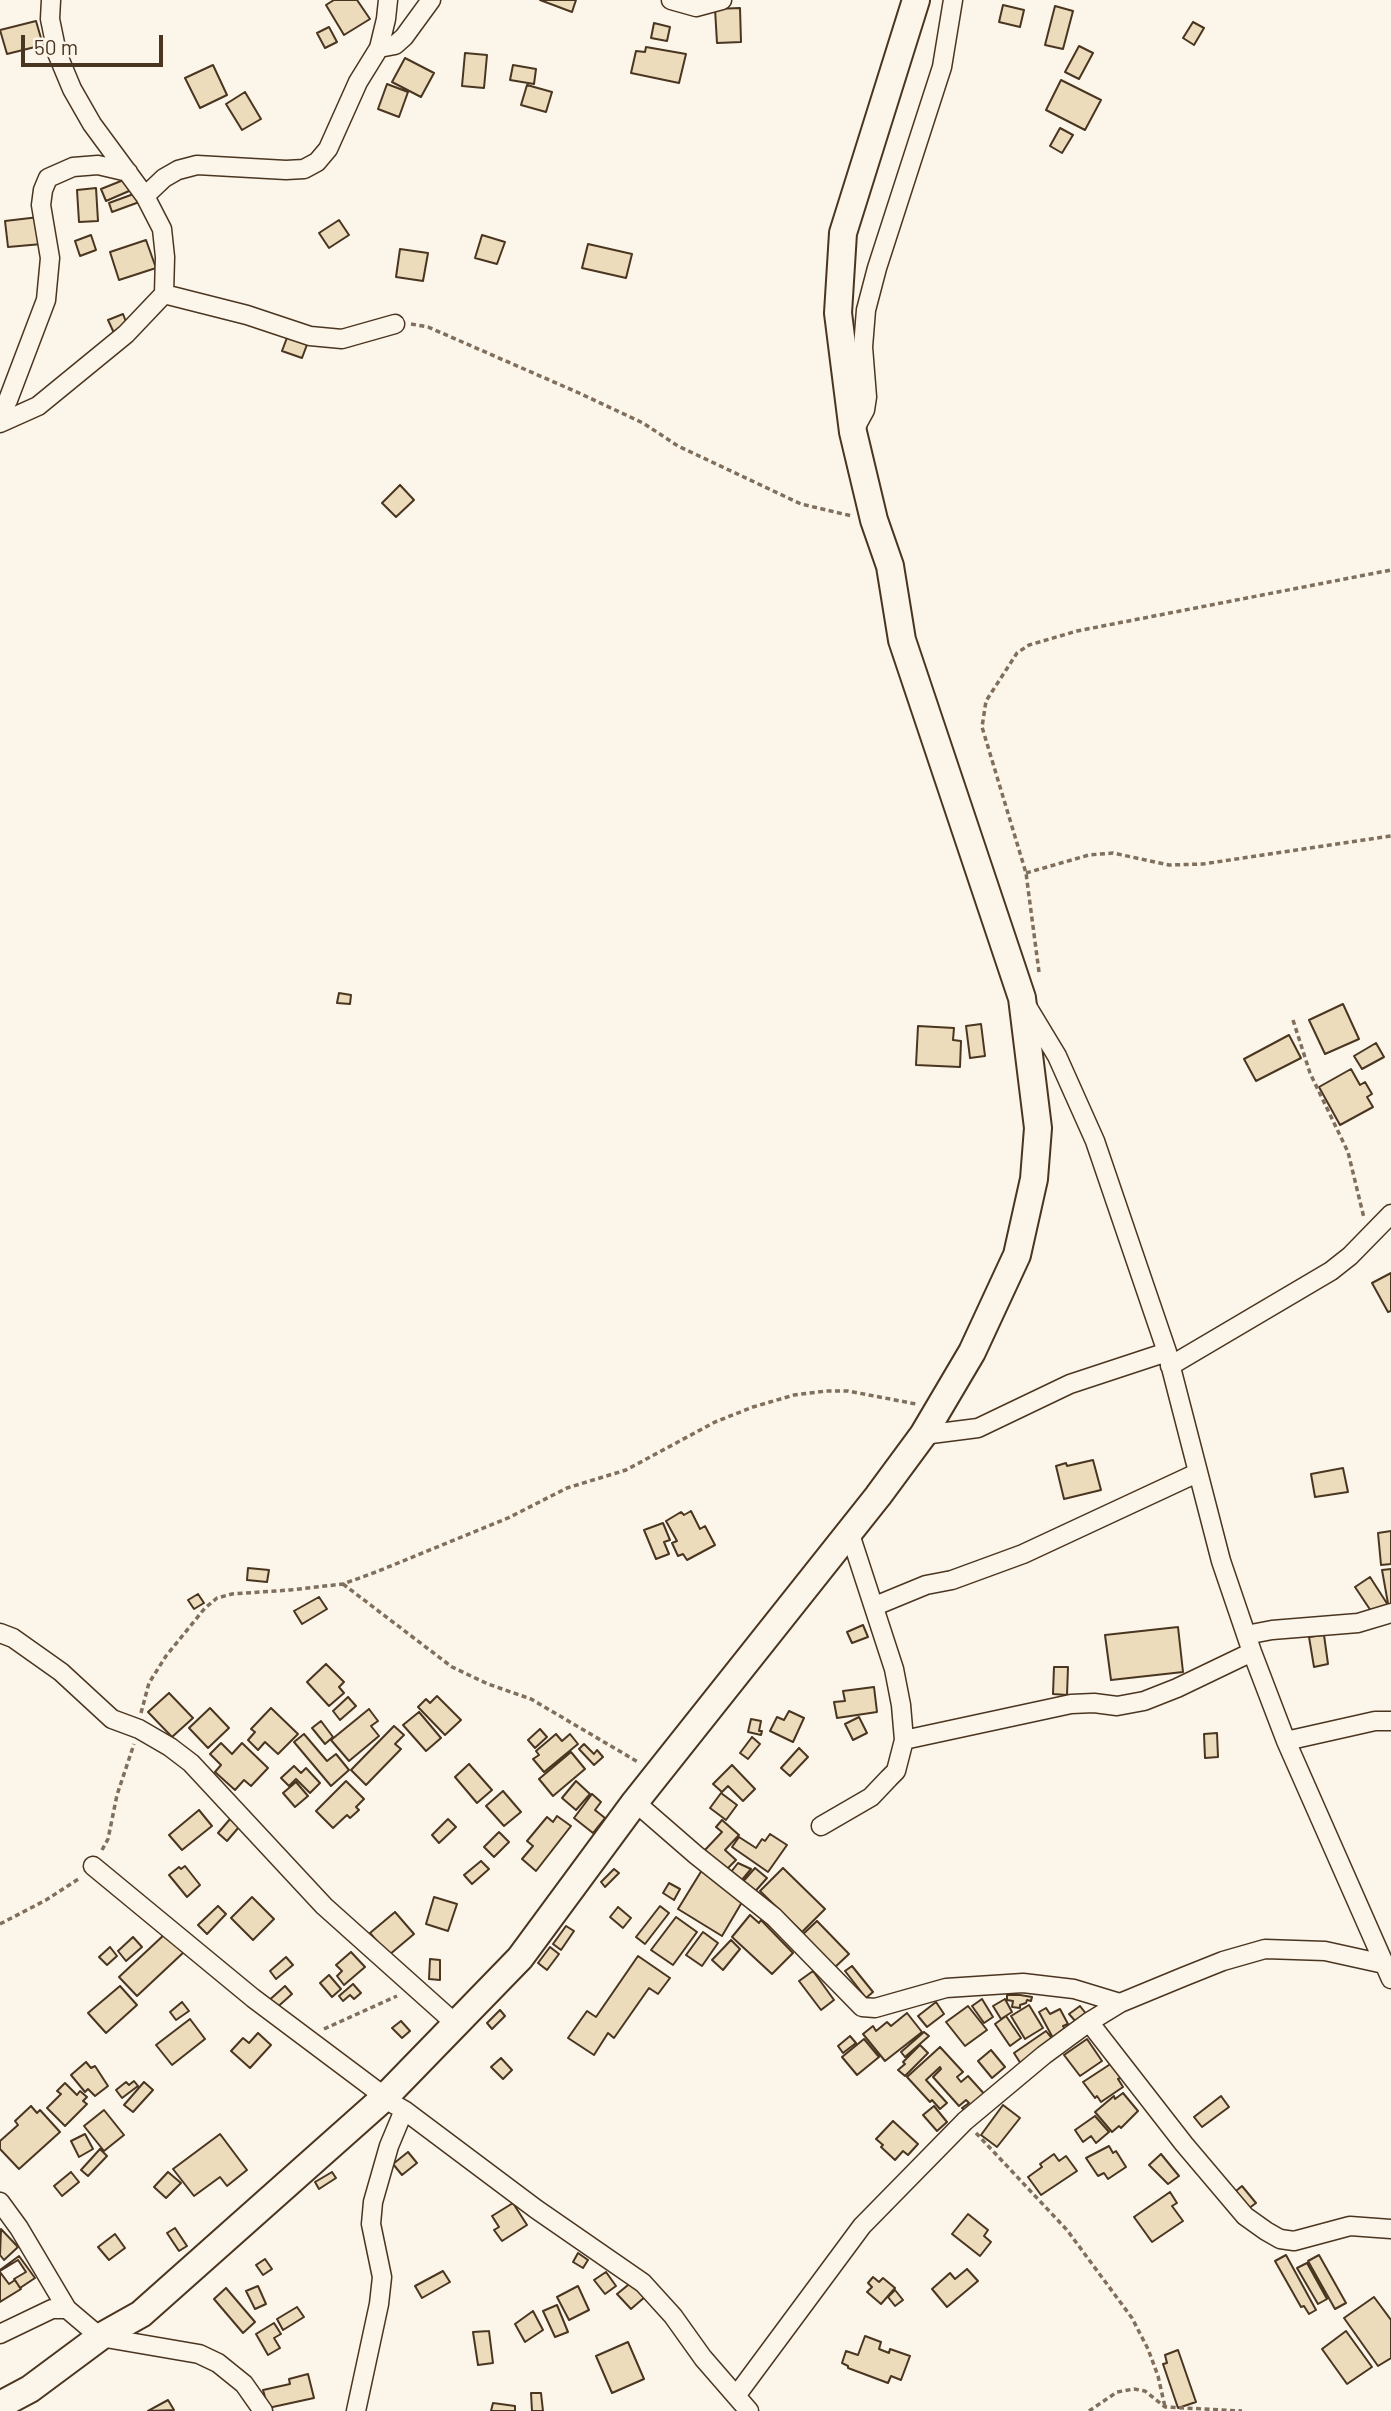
<!DOCTYPE html>
<style>
body{margin:0}
#map{position:relative;width:1391px;height:2411px;overflow:hidden;background:#fbf6e9;font-family:Barlow,sans-serif}
canvas{display:block}
.scale{position:absolute;left:21px;top:35px;width:142px;height:32px;box-sizing:border-box;border:4px solid #4a3520;border-top:0;padding-left:9px;font-size:21px;line-height:24px;white-space:nowrap;color:#4a3520;-webkit-text-stroke:5px #fbf6e9;paint-order:stroke}
</style>
<div id="map">
<canvas width="1391" height="2411"></canvas>
<div class="scale">50 m</div>
</div>
<script>
const g = document.querySelector('canvas').getContext('2d');
g.lineJoin = 'round';
function fill(path, color) { g.fillStyle = color; g.fill(path, 'evenodd'); }
const poly = rows => new Path2D(rows.map(r => 'M' + r).join(''));
function strokePath(path, color, width, dash) { g.strokeStyle = color; g.lineWidth = width; g.lineCap = dash ? 'butt' : 'round'; g.setLineDash(dash || []); g.stroke(path); }
const building = poly([
 [334,0,357,0,370,19,344,35,326,5,334,0],
 [540,0,576,0,572,12,540,0],
 [1003,5,1024,10,1020,27,999,22,1003,5],
 [1055,6,1073,11,1063,49,1045,45,1055,6],
 [740,8,741,42,717,43,715,9,740,8],
 [36,21,43,45,7,54,0,30,36,21],
 [1193,22,1204,28,1194,45,1183,38,1193,22],
 [654,23,670,27,667,41,651,38,654,23],
 [329,27,337,42,325,48,317,33,329,27],
 [1079,46,1093,53,1079,79,1065,72,1079,46],
 [646,47,686,54,679,83,631,73,636,51,645,52,646,47],
 [465,53,487,55,484,88,462,86,465,53],
 [405,58,434,73,421,97,392,82,405,58],
 [213,65,227,95,200,108,185,78,213,65],
 [513,65,536,69,534,84,510,80,513,65],
 [1061,80,1101,100,1085,130,1046,110,1061,80],
 [387,84,408,92,399,117,378,109,387,84],
 [527,85,552,92,546,112,521,105,527,85],
 [245,92,261,119,242,130,226,104,245,92],
 [1060,128,1073,135,1062,153,1050,146,1060,128],
 [131,177,136,188,106,201,101,189,131,177],
 [96,188,98,221,79,222,77,190,96,188],
 [139,192,142,201,112,212,109,203,139,192],
 [39,217,42,244,8,247,5,221,39,217],
 [339,220,349,235,329,248,319,233,339,220],
 [91,235,96,250,80,256,75,241,91,235],
 [482,235,505,242,497,264,475,258,482,235],
 [146,240,156,268,119,280,110,252,146,240],
 [588,244,632,254,626,278,582,268,588,244],
 [400,249,428,253,423,281,396,277,400,249],
 [123,314,128,327,114,333,108,320,123,314],
 [288,335,308,342,302,358,282,351,288,335],
 [400,485,414,500,396,517,382,503,400,485],
 [339,993,351,995,350,1004,337,1003,339,993],
 [1343,1004,1359,1039,1325,1054,1309,1020,1343,1004],
 [981,1024,985,1056,970,1058,966,1026,981,1024],
 [918,1026,954,1028,953,1040,961,1041,960,1067,916,1065,918,1026],
 [1289,1035,1301,1058,1256,1081,1244,1059,1289,1035],
 [1376,1043,1384,1057,1362,1069,1354,1056,1376,1043],
 [1351,1069,1360,1085,1365,1082,1372,1094,1367,1097,1373,1107,1340,1125,1319,1087,1351,1069],
 [1391,1273,1391,1311,1388,1312,1372,1283,1391,1273],
 [1093,1460,1101,1490,1064,1499,1056,1466,1066,1463,1067,1466,1093,1460],
 [1343,1468,1348,1492,1315,1497,1311,1474,1343,1468],
 [691,1511,700,1529,705,1526,715,1545,687,1560,683,1554,678,1556,672,1543,677,1541,666,1521,681,1512,684,1515,691,1511],
 [663,1523,670,1540,664,1542,669,1554,656,1559,644,1530,663,1523],
 [1391,1531,1391,1564,1381,1565,1378,1533,1391,1531],
 [248,1568,269,1570,267,1582,247,1580,248,1568],
 [1391,1569,1391,1609,1389,1609,1382,1570,1391,1569],
 [1370,1577,1388,1605,1373,1614,1355,1587,1370,1577],
 [198,1594,204,1603,194,1609,188,1600,198,1594],
 [319,1597,327,1609,302,1624,294,1611,319,1597],
 [863,1625,868,1637,852,1643,847,1632,863,1625],
 [1178,1627,1183,1672,1111,1680,1105,1635,1178,1627],
 [1324,1635,1328,1664,1314,1667,1309,1637,1324,1635],
 [326,1664,344,1682,339,1687,344,1693,329,1706,307,1682,326,1664],
 [1054,1667,1068,1667,1067,1695,1053,1694,1054,1667],
 [874,1687,877,1712,837,1718,834,1702,845,1701,843,1691,874,1687],
 [169,1693,193,1718,172,1737,148,1712,169,1693],
 [437,1696,461,1720,445,1735,418,1707,426,1699,430,1703,437,1696],
 [348,1697,356,1706,340,1720,333,1711,348,1697],
 [210,1708,229,1728,208,1748,189,1728,210,1708],
 [271,1708,298,1734,278,1754,265,1742,258,1750,248,1740,255,1732,251,1729,271,1708],
 [369,1709,378,1721,371,1726,379,1736,349,1761,331,1740,369,1709],
 [789,1711,804,1718,793,1742,770,1731,777,1717,784,1720,789,1711],
 [419,1712,441,1738,426,1751,403,1725,419,1712],
 [859,1717,867,1733,853,1740,845,1724,859,1717],
 [751,1719,761,1721,759,1731,762,1731,761,1735,748,1732,751,1719],
 [321,1721,333,1737,325,1744,312,1728,321,1721],
 [394,1726,404,1735,395,1744,401,1749,366,1785,351,1770,394,1726],
 [540,1729,547,1737,535,1748,528,1740,540,1729],
 [1217,1733,1218,1757,1205,1758,1204,1734,1217,1733],
 [304,1734,327,1761,336,1754,349,1770,331,1786,294,1742,304,1734],
 [556,1734,562,1741,570,1734,578,1744,544,1772,533,1759,539,1755,536,1751,556,1734],
 [752,1737,760,1744,748,1759,740,1753,752,1737],
 [221,1743,232,1754,242,1743,268,1768,251,1786,244,1780,235,1790,215,1772,221,1765,210,1754,221,1743],
 [584,1744,594,1754,597,1750,603,1757,594,1765,579,1749,584,1744],
 [799,1748,808,1757,790,1776,781,1768,799,1748],
 [571,1752,585,1769,553,1796,539,1779,571,1752],
 [469,1764,492,1790,477,1803,455,1777,469,1764],
 [732,1765,755,1789,743,1801,728,1786,722,1792,713,1784,732,1765],
 [294,1766,301,1773,306,1768,320,1783,310,1793,296,1779,289,1786,281,1778,294,1766],
 [346,1781,364,1799,356,1807,359,1810,350,1818,347,1815,333,1828,316,1811,346,1781],
 [576,1781,590,1794,576,1810,562,1798,576,1781],
 [296,1782,308,1796,295,1807,283,1793,296,1782],
 [503,1791,521,1812,504,1826,486,1806,503,1791],
 [721,1793,737,1805,726,1820,710,1808,721,1793],
 [592,1794,601,1802,595,1810,605,1818,593,1833,574,1818,592,1794],
 [199,1810,212,1826,182,1850,169,1835,199,1810],
 [557,1816,571,1826,536,1871,522,1859,533,1846,527,1841,547,1817,553,1822,557,1816],
 [230,1819,239,1827,227,1841,218,1833,230,1819],
 [448,1819,456,1827,439,1843,432,1835,448,1819],
 [722,1820,739,1835,725,1850,736,1860,725,1871,704,1851,722,1832,716,1827,722,1820],
 [499,1832,509,1842,494,1857,484,1847,499,1832],
 [770,1834,787,1845,768,1872,732,1847,739,1837,756,1848,762,1839,765,1841,770,1834],
 [481,1861,489,1869,472,1884,464,1875,481,1861],
 [738,1863,751,1869,741,1881,731,1872,738,1863],
 [185,1866,200,1885,187,1897,169,1875,179,1867,181,1869,185,1866],
 [755,1868,767,1878,752,1895,740,1885,755,1868],
 [783,1868,825,1909,802,1932,760,1891,783,1868],
 [614,1869,619,1873,605,1887,601,1882,614,1869],
 [702,1870,745,1897,722,1936,678,1909,702,1870],
 [669,1883,680,1889,674,1900,663,1893,669,1883],
 [252,1897,274,1919,253,1940,231,1918,252,1897],
 [434,1897,457,1904,448,1931,426,1924,434,1897],
 [218,1906,226,1914,207,1934,198,1925,218,1906],
 [660,1906,669,1913,645,1944,636,1937,660,1906],
 [618,1907,631,1918,623,1928,610,1917,618,1907],
 [395,1912,414,1934,389,1955,370,1933,395,1912],
 [750,1915,759,1923,761,1920,793,1953,772,1974,732,1937,750,1915],
 [676,1917,697,1932,673,1965,651,1950,676,1917],
 [817,1921,849,1954,833,1969,801,1936,817,1921],
 [566,1926,574,1931,561,1950,553,1944,566,1926],
 [703,1932,718,1943,702,1966,686,1955,703,1932],
 [166,1933,184,1952,137,1996,119,1977,166,1933],
 [133,1937,142,1947,126,1961,118,1951,133,1937],
 [731,1940,740,1949,723,1970,712,1960,731,1940],
 [110,1947,117,1956,107,1965,99,1957,110,1947],
 [550,1947,559,1954,547,1970,538,1963,550,1947],
 [351,1952,365,1967,344,1985,337,1976,342,1971,336,1965,351,1952],
 [638,1956,670,1978,658,1994,649,1988,614,2038,608,2033,594,2055,568,2038,587,2011,596,2017,638,1956],
 [286,1957,293,1965,276,1979,270,1971,286,1957],
 [430,1959,440,1960,440,1980,429,1979,430,1959],
 [852,1966,873,1992,866,1998,845,1971,852,1966],
 [813,1971,834,2000,821,2010,799,1981,813,1971],
 [329,1975,341,1989,332,1997,320,1983,329,1975],
 [353,1984,361,1993,354,1999,350,1995,343,2001,339,1996,353,1984],
 [120,1986,137,2005,106,2033,88,2013,120,1986],
 [285,1986,292,1994,273,2011,266,2003,285,1986],
 [1007,1995,1020,1995,1032,1997,1031,2001,1027,2000,1026,2003,1020,2005,1020,2008,1012,2007,1013,2001,1007,2000,1007,1995],
 [982,1999,993,2017,984,2023,972,2006,982,1999],
 [1005,1999,1012,2012,1001,2019,993,2006,1005,1999],
 [182,2002,189,2011,176,2020,170,2012,182,2002],
 [936,2002,944,2014,927,2027,918,2016,936,2002],
 [1029,2005,1043,2028,1025,2039,1011,2016,1029,2005],
 [968,2006,987,2030,965,2046,946,2022,968,2006],
 [1080,2006,1087,2015,1077,2023,1069,2014,1080,2006],
 [1046,2008,1050,2014,1060,2009,1068,2024,1063,2026,1067,2033,1054,2040,1039,2012,1046,2008],
 [500,2010,505,2016,492,2029,487,2023,500,2010],
 [907,2013,922,2032,885,2061,863,2034,873,2026,876,2031,887,2022,891,2026,907,2013],
 [1006,2016,1021,2038,1010,2046,995,2024,1006,2016],
 [190,2019,205,2039,172,2065,156,2045,190,2019],
 [401,2021,410,2031,402,2038,392,2028,401,2021],
 [1046,2031,1054,2041,1021,2064,1014,2053,1046,2031],
 [924,2032,929,2036,905,2057,901,2052,924,2032],
 [258,2033,271,2045,250,2068,231,2051,243,2038,249,2043,258,2033],
 [850,2036,856,2043,843,2053,838,2046,850,2036],
 [864,2039,879,2057,857,2075,842,2057,864,2039],
 [1087,2039,1102,2061,1080,2076,1064,2055,1087,2039],
 [920,2045,928,2053,905,2076,898,2070,905,2064,903,2062,920,2045],
 [940,2047,963,2072,957,2077,961,2082,968,2076,987,2097,968,2114,962,2108,969,2103,966,2100,959,2106,933,2077,941,2069,940,2067,926,2080,947,2103,940,2109,932,2100,930,2102,907,2077,940,2047],
 [991,2050,1005,2067,992,2078,978,2061,991,2050],
 [501,2058,512,2070,503,2079,491,2067,501,2058],
 [86,2062,91,2068,95,2066,108,2086,95,2096,88,2089,85,2092,71,2075,86,2062],
 [1112,2063,1122,2077,1118,2079,1123,2087,1101,2102,1097,2096,1095,2098,1083,2082,1112,2063],
 [134,2081,138,2086,122,2098,116,2090,126,2082,129,2085,134,2081],
 [144,2082,153,2090,133,2112,124,2105,144,2082],
 [65,2083,77,2095,80,2091,87,2097,83,2101,87,2104,65,2126,47,2108,61,2094,57,2091,65,2083],
 [1123,2093,1138,2111,1121,2128,1119,2126,1112,2132,1095,2112,1114,2096,1115,2099,1123,2093],
 [1221,2096,1229,2107,1202,2127,1194,2117,1221,2096],
 [1003,2105,1020,2118,997,2147,981,2135,1003,2105],
 [31,2106,37,2113,40,2110,60,2132,19,2169,0,2149,0,2141,18,2125,15,2121,31,2106],
 [934,2106,947,2122,937,2131,923,2115,934,2106],
 [104,2110,124,2135,104,2151,84,2126,104,2110],
 [1095,2116,1109,2132,1096,2143,1091,2136,1083,2142,1075,2130,1095,2116],
 [893,2121,918,2144,908,2155,903,2151,895,2160,881,2147,883,2145,876,2139,893,2121],
 [85,2134,93,2149,79,2157,71,2141,85,2134],
 [220,2134,247,2170,227,2186,220,2177,194,2196,173,2169,220,2134],
 [1109,2146,1113,2153,1116,2151,1126,2167,1108,2179,1104,2173,1098,2176,1086,2158,1109,2146],
 [100,2149,107,2156,88,2176,81,2170,100,2149],
 [408,2152,417,2163,402,2175,393,2164,408,2152],
 [1054,2154,1059,2161,1066,2156,1077,2171,1041,2195,1028,2177,1042,2167,1040,2164,1054,2154],
 [1161,2154,1179,2176,1168,2184,1149,2165,1161,2154],
 [71,2172,79,2182,62,2196,54,2186,71,2172],
 [168,2172,181,2183,166,2198,154,2187,168,2172],
 [332,2172,336,2178,319,2189,315,2182,332,2172],
 [1242,2186,1256,2203,1244,2212,1231,2195,1242,2186],
 [1170,2192,1177,2203,1172,2206,1183,2221,1152,2242,1134,2217,1170,2192],
 [513,2203,527,2225,502,2241,494,2230,499,2227,492,2216,513,2203],
 [968,2214,988,2230,984,2236,991,2242,980,2256,952,2234,968,2214],
 [175,2228,187,2246,179,2251,167,2233,175,2228],
 [1,2229,18,2247,4,2260,0,2255,1,2229],
 [115,2234,125,2248,109,2260,98,2247,115,2234],
 [578,2253,588,2260,583,2268,573,2262,578,2253],
 [1286,2255,1316,2310,1309,2314,1304,2306,1301,2307,1275,2261,1286,2255],
 [1319,2255,1346,2303,1335,2309,1308,2261,1319,2255],
 [19,2256,35,2278,20,2288,15,2280,9,2284,0,2272,0,2270,19,2256],
 [265,2259,272,2269,263,2275,256,2265,265,2259],
 [18,2260,26,2272,14,2279,21,2289,0,2302,0,2271,18,2260],
 [1307,2263,1327,2299,1318,2304,1297,2268,1307,2263],
 [967,2269,978,2281,947,2307,932,2289,950,2273,955,2279,967,2269],
 [443,2271,450,2282,422,2298,415,2286,443,2271],
 [606,2272,616,2286,605,2294,594,2280,606,2272],
 [873,2277,879,2282,883,2278,895,2288,881,2304,867,2292,872,2287,868,2283,873,2277],
 [633,2281,646,2296,631,2309,617,2294,633,2281],
 [258,2286,266,2304,255,2309,246,2291,258,2286],
 [578,2286,589,2310,569,2320,557,2297,578,2286],
 [226,2288,255,2322,243,2333,214,2299,226,2288],
 [895,2290,903,2300,895,2306,888,2297,895,2290],
 [1374,2297,1391,2320,1391,2358,1378,2366,1344,2318,1374,2297],
 [557,2305,568,2332,555,2337,543,2311,557,2305],
 [297,2307,304,2317,283,2330,277,2319,297,2307],
 [533,2311,543,2330,525,2342,515,2324,533,2311],
 [274,2323,281,2334,274,2338,280,2348,268,2355,256,2334,274,2323],
 [489,2331,493,2363,478,2365,473,2332,489,2331],
 [1346,2331,1372,2367,1347,2384,1322,2349,1346,2331],
 [865,2336,881,2342,879,2349,889,2353,890,2349,910,2356,901,2380,891,2376,888,2383,848,2368,848,2366,842,2363,846,2351,858,2355,865,2336],
 [628,2342,644,2379,612,2393,596,2356,628,2342],
 [1178,2350,1196,2402,1178,2408,1163,2364,1167,2363,1165,2355,1178,2350],
 [308,2374,314,2398,268,2408,263,2390,290,2384,289,2379,308,2374],
 [531,2393,541,2393,543,2411,532,2411,531,2393],
 [168,2400,174,2410,148,2411,168,2400],
 [493,2403,515,2406,515,2411,491,2411,493,2403]
]);
fill(building, '#ecdcbc');
strokePath(building, '#4a3520', 2);
const minor = poly([
 [51,0,50,19,57,53,72,89,92,124,145,196,162,229,165,257,164,294],
 [671,0,696,7,722,0],
 [379,48,395,45,404,37,431,0],
 [145,196,164,178,178,170,197,165,286,170,304,169,317,162,328,149,358,82,379,48,386,19,388,0],
 [0,414,8,400,46,300,50,258,41,205,43,190,48,178,73,167,98,165,128,172],
 [0,423,38,406,126,334,164,294,247,315,310,336,342,339,395,324],
 [853,432,865,410,867,397,863,347,866,310,877,268,942,67,953,0],
 [1028,1008,1057,1056,1095,1141,1167,1352,1221,1561,1252,1652,1286,1741,1391,1979],
 [1170,1366,1331,1271,1350,1256,1391,1214],
 [923,1435,978,1428,1070,1384,1167,1352],
 [875,1606,926,1585,952,1580,1023,1554,1197,1473],
 [0,1633,13,1638,61,1672,112,1719,139,1729,170,1747,191,1763,324,1906,457,2025],
 [1246,1635,1272,1630,1358,1623,1391,1613],
 [904,1740,1071,1704,1094,1703,1117,1706,1144,1701,1177,1688,1252,1652],
 [1286,1741,1375,1721,1391,1721],
 [635,1802,696,1855,774,1917,862,2007,875,2008,946,1988,1023,1983,1074,1989,1120,2003],
 [821,1826,871,1797,889,1778,896,1771,904,1740,901,1705,894,1669,849,1531],
 [93,1866,253,1998,385,2097],
 [1089,2022,1184,2144,1245,2216,1266,2231,1280,2239,1294,2241,1350,2226,1391,2229],
 [383,2098,404,2110,536,2209,643,2283,673,2316,703,2358,749,2411],
 [0,2202,19,2228,67,2309],
 [0,2334,52,2309,67,2309,100,2337,199,2354,218,2363,244,2384,263,2411],
 [736,2396,862,2226,965,2121,1044,2055,1089,2022,1120,2003,1183,1977,1223,1961,1265,1949,1325,1951,1384,1964],
 [356,2411,379,2304,382,2277,371,2224,373,2202,389,2146,404,2110]
]);
const primary = poly([
 [0,2405,30,2389,100,2337,141,2314,385,2097,520,1958,635,1802,878,1496,923,1435,972,1352,1017,1255,1034,1179,1038,1128,1022,998,902,640,890,566,874,520,853,432,838,313,843,233,916,0]
]);
strokePath(minor, '#4a3520', 21);
strokePath(primary, '#4a3520', 30);
strokePath(poly([
 [411,324,428,327,579,393,643,423,678,446,801,504,852,516],
 [1026,873,1089,855,1113,853,1169,865,1203,864,1391,836],
 [1039,972,1026,873,982,727,986,701,1017,653,1029,645,1077,631,1391,570],
 [1293,1020,1310,1073,1348,1152,1364,1218],
 [343,1584,452,1667,488,1684,531,1699,638,1762],
 [141,1713,149,1683,166,1656,205,1608,217,1598,232,1594,290,1590,343,1584,376,1572,508,1518,567,1488,626,1470,715,1422,753,1407,794,1395,826,1391,848,1391,916,1404],
 [102,1850,108,1839,117,1795,134,1744],
 [0,1924,46,1900,80,1878],
 [324,2029,397,1996],
 [976,2133,1067,2230,1132,2318,1148,2349,1158,2376,1165,2407],
 [1089,2411,1117,2392,1134,2389,1145,2391,1165,2407,1242,2411]
]), '#7f6f5c', 3.5, [5, 3.5]);
strokePath(minor, '#fbf6e9', 18);
strokePath(primary, '#fbf6e9', 26);
</script>
